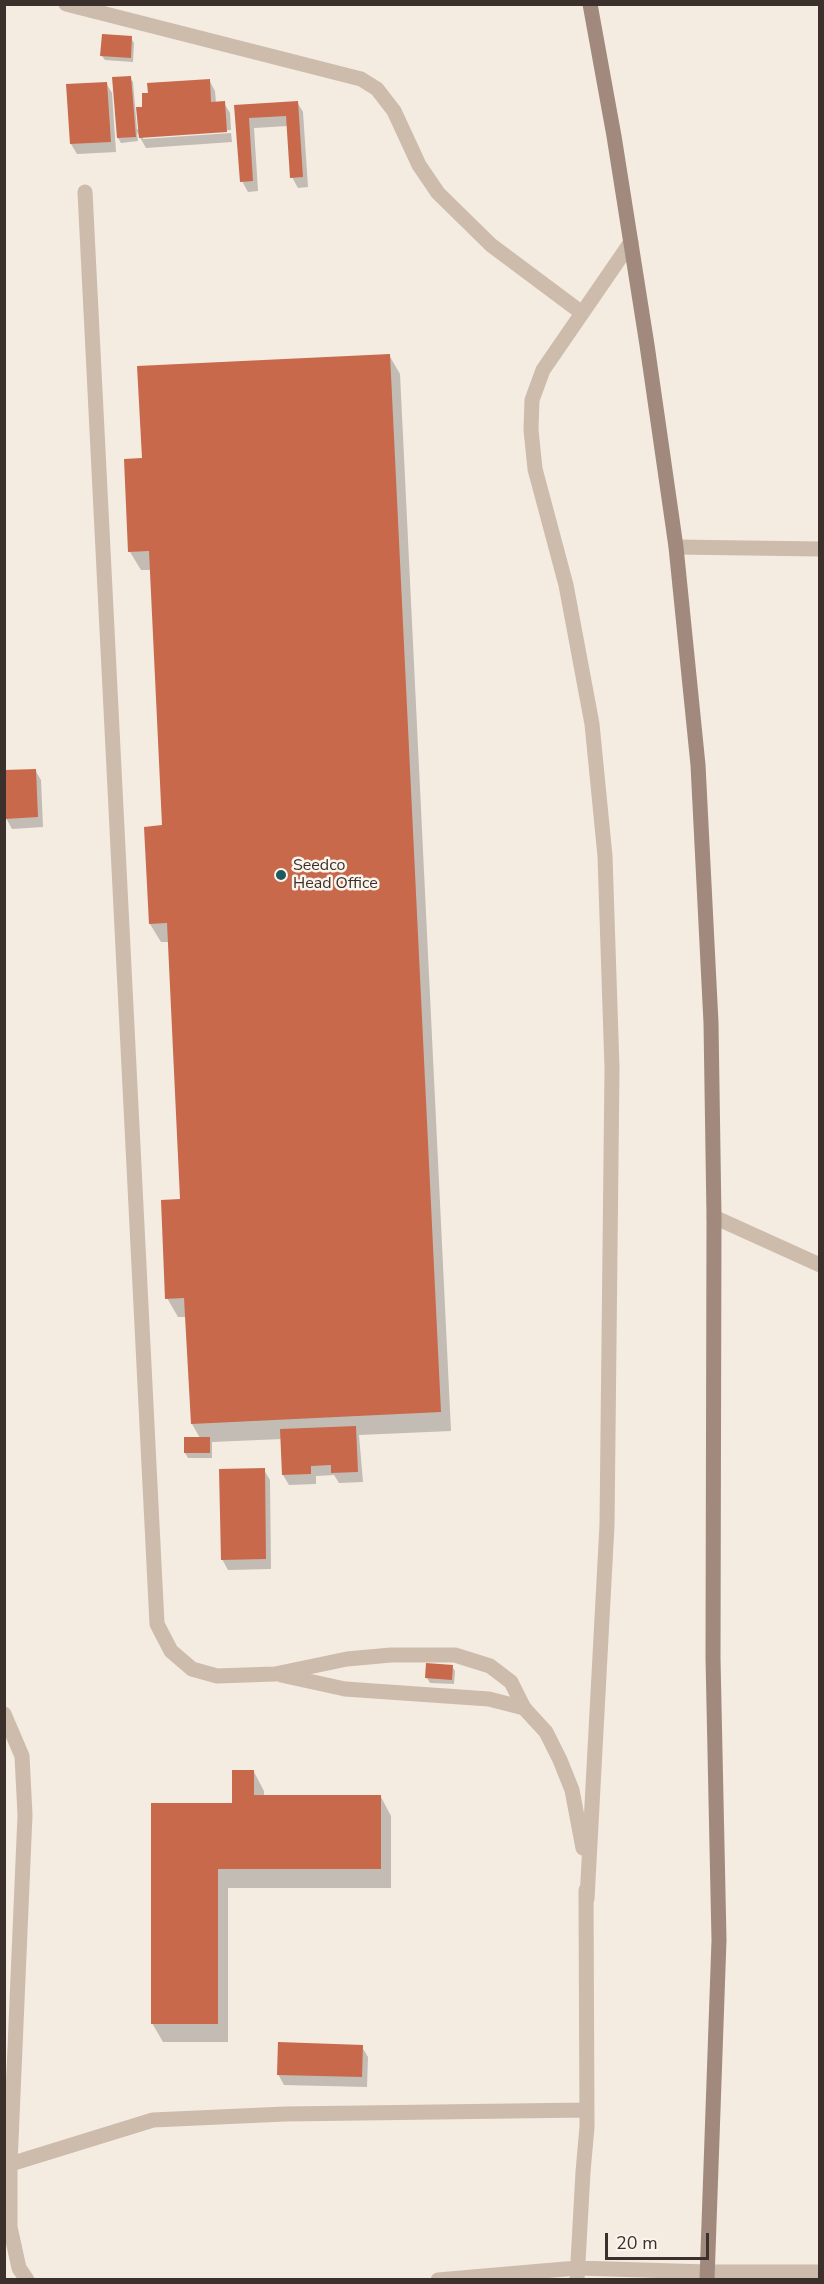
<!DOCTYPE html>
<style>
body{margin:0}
#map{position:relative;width:824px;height:2284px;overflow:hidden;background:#f4ebe1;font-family:"Nunito Sans",sans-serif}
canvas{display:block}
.frame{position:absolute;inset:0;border:6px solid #3b302b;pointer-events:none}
.scale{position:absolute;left:605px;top:2233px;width:104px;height:27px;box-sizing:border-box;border:3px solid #3b302b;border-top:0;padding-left:8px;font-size:18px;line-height:21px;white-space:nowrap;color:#3b302b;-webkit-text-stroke:4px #fbf5ee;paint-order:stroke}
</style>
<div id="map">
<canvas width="824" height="2284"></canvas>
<div class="frame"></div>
<div class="scale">20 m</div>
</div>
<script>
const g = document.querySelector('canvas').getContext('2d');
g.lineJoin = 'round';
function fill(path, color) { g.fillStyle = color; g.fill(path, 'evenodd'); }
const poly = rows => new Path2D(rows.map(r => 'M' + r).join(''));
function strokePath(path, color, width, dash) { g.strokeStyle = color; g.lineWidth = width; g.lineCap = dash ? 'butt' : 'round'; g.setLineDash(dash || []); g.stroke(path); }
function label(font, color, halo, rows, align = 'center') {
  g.font = font + ' "Nunito Sans",sans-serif'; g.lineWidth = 5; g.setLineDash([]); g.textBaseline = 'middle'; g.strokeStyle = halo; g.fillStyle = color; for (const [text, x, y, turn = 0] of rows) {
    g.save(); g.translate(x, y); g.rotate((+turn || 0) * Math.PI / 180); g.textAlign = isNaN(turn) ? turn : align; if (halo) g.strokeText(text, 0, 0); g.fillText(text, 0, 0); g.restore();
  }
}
fill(poly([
 [131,38,134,43,133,62,105,60,102,56],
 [130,78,133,82,137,129,139,129,144,108,209,80,215,91,216,103,224,103,230,113,231,130,143,136,143,139,231,133,232,142,146,148,137,132,138,141,121,143,118,138,114,79],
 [106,83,112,93,116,152,77,154,71,144,67,86],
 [297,102,303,112,308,187,298,188,292,177,288,126,254,128,258,191,248,192,242,181,236,106],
 [389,355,400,374,451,1431,359,1435,363,1482,339,1483,334,1475,316,1476,316,1484,289,1485,283,1475,282,1439,212,1442,212,1458,188,1458,185,1453,185,1438,200,1438,192,1424,187,1317,178,1317,167,1298,182,1200,169,942,161,942,150,924,164,827,151,570,141,570,130,552,143,459],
 [35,770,41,780,43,827,12,829,6,818],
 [264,1470,270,1480,271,1569,228,1570,222,1559],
 [452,1666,455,1671,454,1684,430,1683,427,1678],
 [254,1772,264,1791,264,1797,381,1797,391,1816,391,1888,228,1888,228,2042,163,2042,152,2023],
 [362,2047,368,2057,367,2087,284,2085,278,2074]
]), '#0003');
fill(poly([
 [102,34,132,36,131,58,100,56],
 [131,76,136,137,117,138,112,77],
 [210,79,211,102,225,101,227,132,139,138,136,107,142,107,142,93,148,93,147,83],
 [107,82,111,142,70,144,66,84],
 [298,101,303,177,290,178,286,116,249,118,253,181,240,182,234,105],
 [390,354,441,1412,191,1424,184,1298,165,1299,161,1200,180,1199,167,923,149,924,144,827,162,825,149,551,128,552,124,459,142,458,137,366],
 [36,769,38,817,5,819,4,770],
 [356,1426,358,1472,331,1473,331,1465,311,1466,311,1474,282,1475,280,1429],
 [184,1437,210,1437,210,1453,184,1453],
 [265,1468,266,1559,221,1560,219,1469],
 [426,1663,453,1665,452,1680,425,1678],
 [232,1770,254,1770,254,1795,381,1795,381,1869,218,1869,218,2024,151,2024,151,1803,232,1803],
 [278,2042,363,2045,362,2077,277,2075]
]), '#c8694b');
strokePath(poly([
 [85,192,157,1624,171,1651,192,1669,217,1676,275,1674,347,1659,391,1655,455,1655,490,1666,511,1682,524,1708],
 [714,1217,820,1265],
 [281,1675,345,1689,489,1699,524,1708],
 [4,1714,22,1756,25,1815,10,2164],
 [707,2272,820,2272]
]), '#cdbbac', 15);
strokePath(poly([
 [66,4,361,79,377,89,394,111,419,165,438,193,491,245,582,313],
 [676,547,820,549],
 [524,1708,546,1732,560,1760,572,1790,583,1848],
 [587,1899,607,1525,612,1068,605,856,592,724,566,585,535,469,531,430,532,400,543,370,631,242],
 [10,2164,10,2227,19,2268,27,2280],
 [4,2166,153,2120,285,2114,587,2110],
 [438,2280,577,2268,707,2272],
 [577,2280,583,2172,587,2127,586,1890]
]), '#cdbbac', 15);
strokePath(poly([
 [590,4,614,136,647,345,676,547,698,765,711,1023,714,1217,713,1658,719,1940,707,2280]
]), '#a18a7d', 15);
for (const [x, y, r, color] of [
 [281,875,6,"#1f5a5e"]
]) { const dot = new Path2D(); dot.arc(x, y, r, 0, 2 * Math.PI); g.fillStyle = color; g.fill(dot); strokePath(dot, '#fbf5ee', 2); }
label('16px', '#3b302b', '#fbf5ee', [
 ["Seedco",293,866],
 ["Head Office",293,884]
], 'left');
</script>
